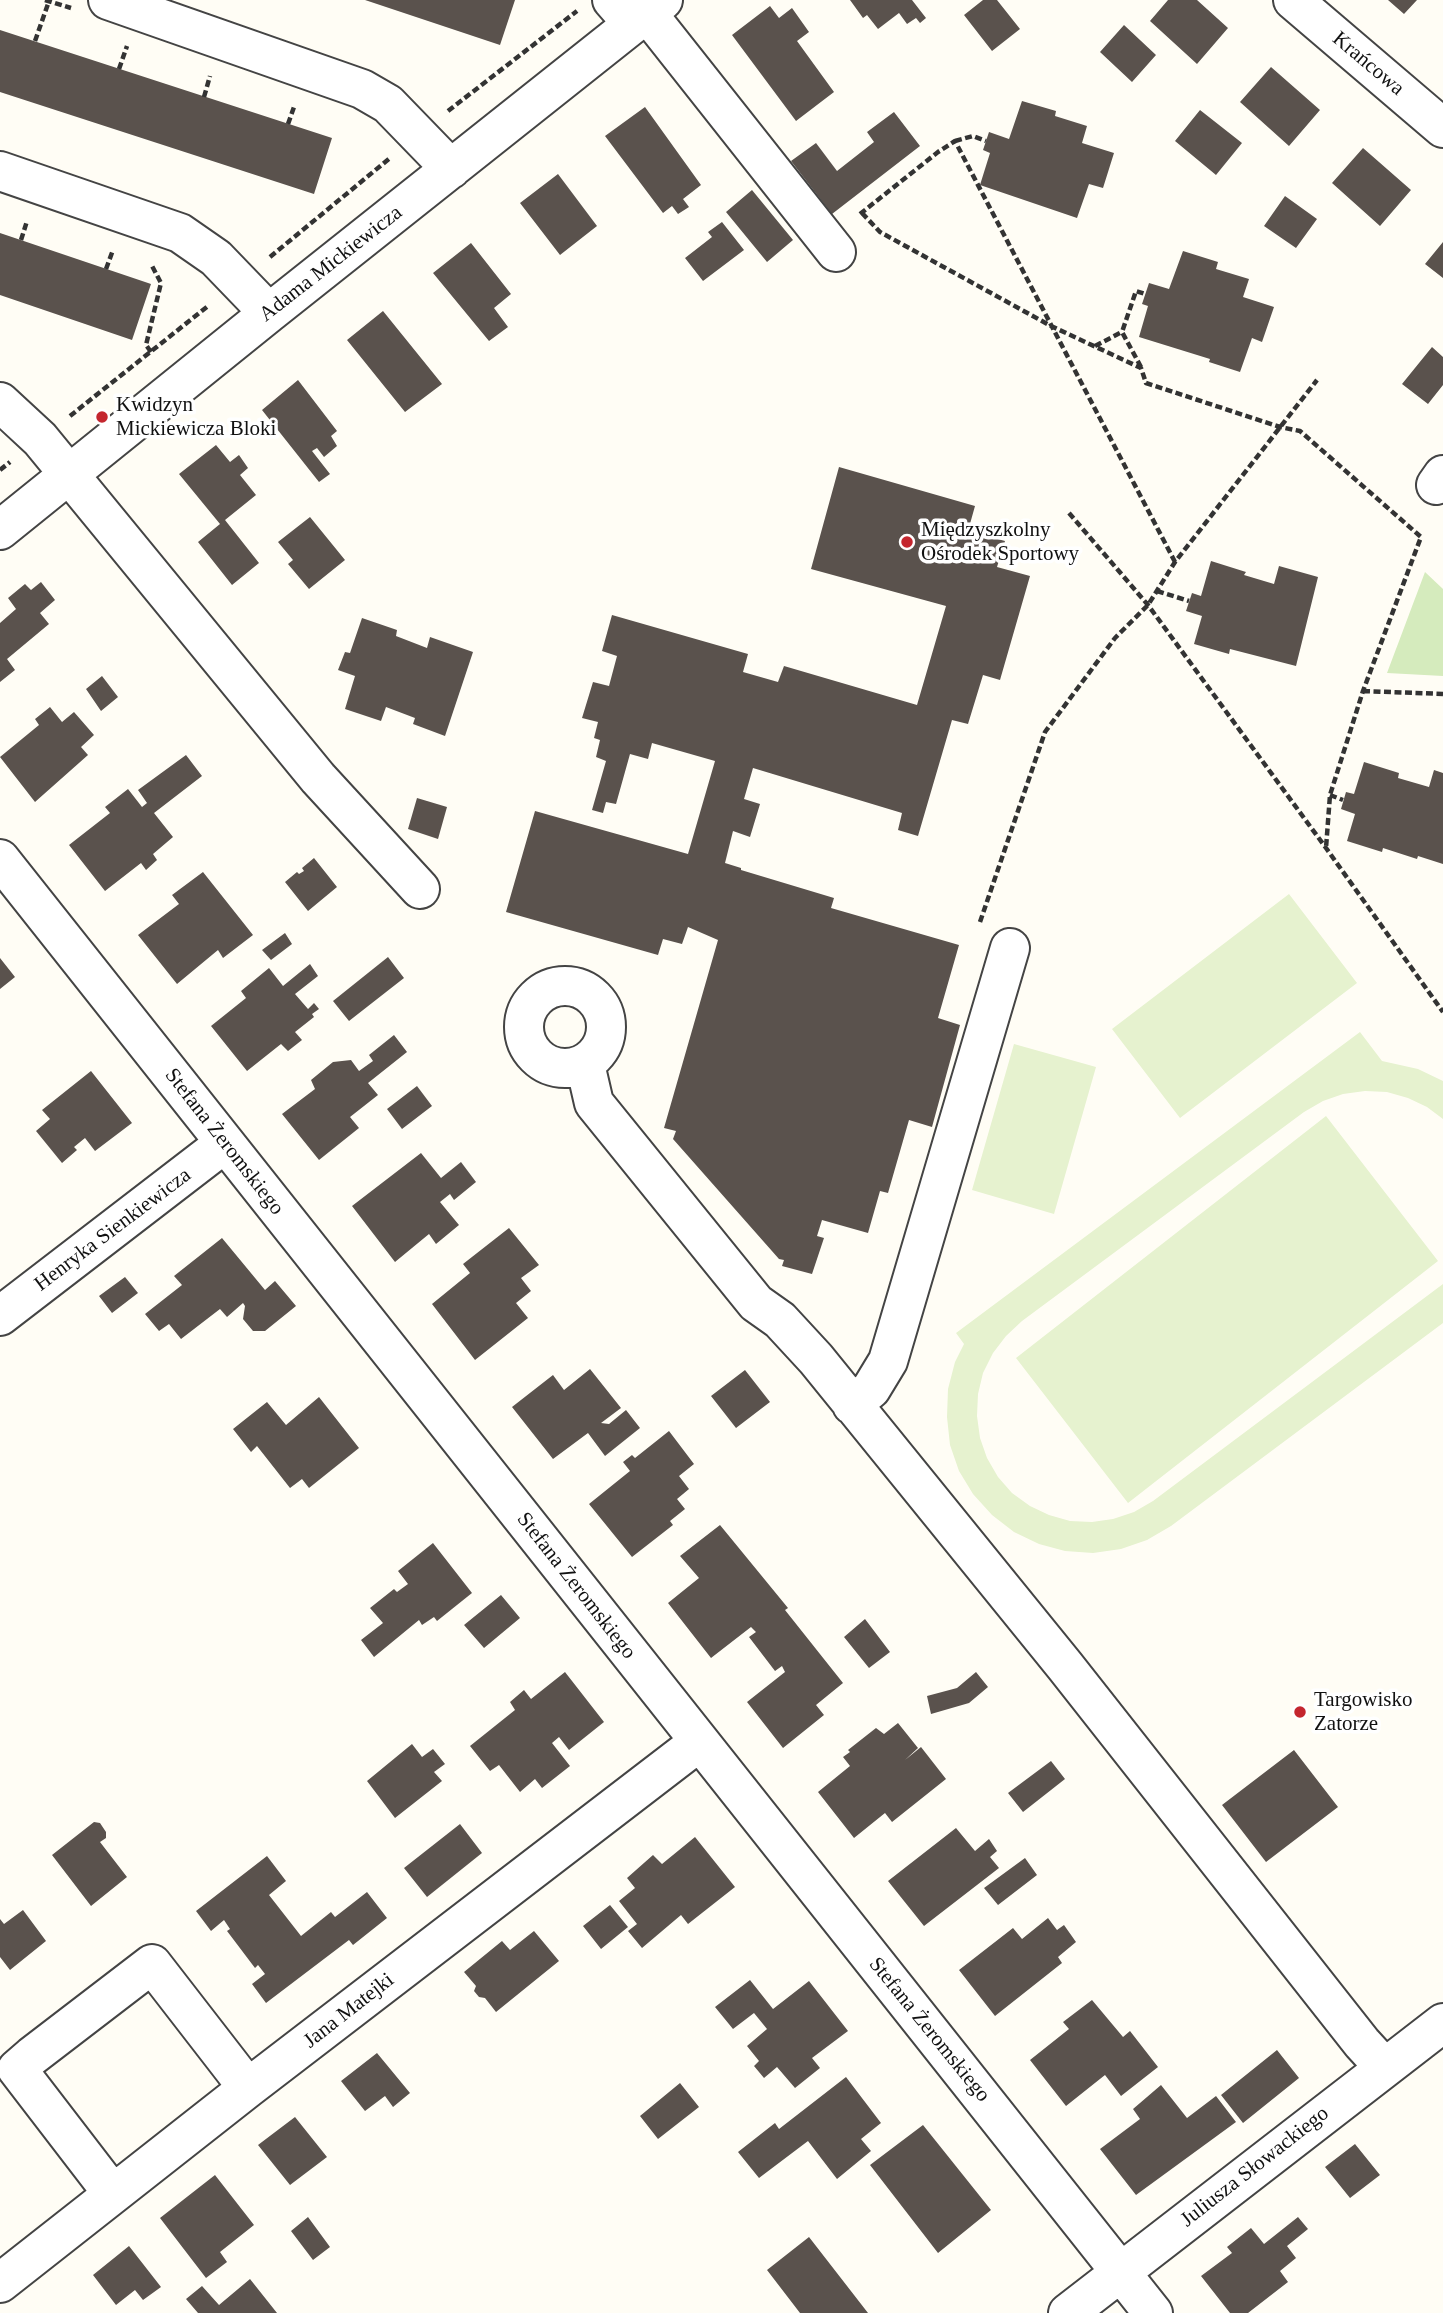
<!DOCTYPE html>
<meta charset="utf-8">
<style>
body{margin:0}
canvas{display:block;background:#fffdf5}
</style>
<canvas width="1443" height="2313"></canvas>
<script>
const g = document.querySelector('canvas').getContext('2d');
g.lineJoin = 'round';
function fill(path, color) { g.fillStyle = color; g.fill(path, 'evenodd'); }
const poly = rows => new Path2D(rows.map(r => 'M' + r).join(''));
function strokePath(path, color, width, dash) { g.strokeStyle = color; g.lineWidth = width; g.lineCap = dash ? 'butt' : 'round'; g.setLineDash(dash || []); g.stroke(path); }
function label(font, color, halo, rows, align = 'center') {
  g.font = font + ' "Times New Roman",serif'; g.lineWidth = 7; g.setLineDash([]); g.textBaseline = 'middle'; g.strokeStyle = halo; g.fillStyle = color; for (const [text, x, y, turn = 0] of rows) {
    g.save(); g.translate(x, y); g.rotate((+turn || 0) * Math.PI / 180); g.textAlign = isNaN(turn) ? turn : align; if (halo) g.strokeText(text, 0, 0); g.fillText(text, 0, 0); g.restore();
  }
}
fill(poly([
 [1425,572,1443,589,1443,676,1387,673]
]), '#d5ebbd');
fill(poly([
 [1289,894,1357,983,1180,1118,1112,1029],
 [1360,1032,1382,1061,1418,1069,1443,1081,1443,1119,1427,1107,1408,1098,1387,1092,1365,1091,1343,1094,1323,1101,1304,1112,1022,1321,1006,1336,993,1353,983,1373,978,1394,977,1416,980,1438,987,1458,998,1477,1012,1493,1030,1506,1049,1515,1070,1521,1092,1522,1113,1519,1134,1512,1153,1501,1443,1284,1443,1323,1171,1526,1147,1540,1121,1549,1093,1553,1065,1551,1039,1544,1014,1532,992,1515,973,1494,959,1471,950,1445,947,1417,948,1389,955,1362,964,1344,956,1333],
 [1014,1044,1096,1067,1054,1214,972,1190],
 [1326,1116,1438,1261,1128,1503,1016,1358]
]), '#e6f2cf');
fill(poly([
 [365,0,515,0,500,45],
 [850,0,912,0,926,18,920,23,916,18,907,24,899,13,878,29,867,15,863,18],
 [983,0,997,0,1020,29,992,51,964,15],
 [1168,0,1197,0,1228,28,1197,64,1150,21],
 [1388,0,1417,0,1404,14],
 [770,6,779,18,792,8,809,32,797,41,834,92,796,121,732,35],
 [1124,25,1156,55,1132,82,1100,52],
 [0,30,332,138,314,194,0,92],
 [1271,67,1320,110,1289,146,1240,102],
 [1022,101,1056,111,1055,116,1087,126,1082,143,1114,153,1103,188,1089,184,1077,218,980,185,990,153,983,150,989,132,1009,139],
 [645,107,701,185,683,199,689,207,678,214,672,206,663,213,605,136],
 [1200,110,1242,143,1216,175,1175,141],
 [894,112,920,146,832,214,791,161,816,143,837,171,874,142,867,132],
 [1363,148,1411,190,1380,226,1332,183],
 [558,174,597,226,560,255,520,203],
 [752,190,793,240,767,262,726,212],
 [1285,196,1317,219,1296,248,1264,226],
 [722,222,744,250,703,281,685,258,712,237,708,232],
 [0,233,151,284,132,340,0,295],
 [1443,242,1443,278,1425,264],
 [471,243,511,294,494,308,508,327,489,341,433,273],
 [1183,251,1218,262,1216,269,1249,279,1243,297,1274,307,1262,342,1252,338,1240,372,1209,362,1210,359,1139,337,1148,306,1142,304,1149,283,1169,289],
 [383,311,442,384,405,412,347,340],
 [1432,347,1443,357,1443,385,1428,404,1402,384],
 [298,380,337,431,331,436,337,446,324,457,317,448,312,451,330,474,319,482,262,410],
 [216,445,230,462,239,455,248,468,240,475,256,495,225,520,259,563,232,585,198,542,220,524,179,474],
 [839,467,975,506,968,531,1005,541,997,567,1030,576,1000,680,983,675,968,724,952,720,918,836,898,830,902,813,753,768,744,799,760,804,750,837,733,831,725,863,741,868,741,870,834,898,831,908,959,945,938,1018,960,1025,932,1127,909,1120,888,1193,880,1191,868,1233,822,1220,817,1236,824,1238,812,1274,782,1266,784,1260,779,1259,673,1139,676,1131,664,1128,718,940,688,927,682,944,663,939,658,955,506,912,535,811,688,854,715,761,652,743,648,759,630,754,616,804,606,802,603,813,592,810,606,761,596,757,600,740,594,738,598,722,582,718,593,682,609,686,617,656,602,651,612,615,748,654,743,672,778,682,784,666,917,705,946,606,811,569],
 [310,517,345,560,309,589,288,564,293,560,278,542],
 [1211,561,1246,572,1244,575,1274,584,1279,566,1318,577,1296,666,1230,649,1229,654,1194,644,1202,616,1186,611,1192,593,1201,596],
 [41,582,55,600,40,613,49,624,7,659,15,670,0,682,0,623,16,609,8,598,25,584,31,590],
 [362,618,397,630,396,636,427,648,430,637,473,652,445,736,413,724,415,718,386,707,381,721,345,709,355,676,338,670,345,652,350,653],
 [102,676,118,697,101,711,86,689],
 [50,707,62,722,74,712,94,735,81,747,88,755,35,802,0,757,39,725,35,719],
 [186,755,202,776,154,813,173,837,153,854,157,860,146,870,141,863,105,891,69,845,110,813,105,807,128,789,142,807,147,803,138,790],
 [1364,762,1399,773,1398,778,1429,787,1434,770,1443,773,1443,864,1418,856,1417,859,1383,848,1382,852,1347,841,1355,814,1341,809,1346,792,1354,794],
 [417,798,447,807,438,839,408,829],
 [314,858,337,887,308,911,285,882,297,872,299,874,304,871,302,868],
 [203,872,253,935,223,958,218,950,177,984,138,935,179,904,172,895],
 [285,933,292,944,271,960,262,950],
 [388,957,404,978,349,1021,333,1001],
 [0,958,15,977,0,989],
 [310,964,318,976,295,994,308,1009,314,1003,319,1009,312,1014,314,1017,295,1032,302,1040,288,1051,281,1044,247,1071,211,1026,246,998,241,991,269,968,283,986],
 [394,1035,407,1052,368,1083,378,1095,350,1117,359,1128,319,1160,282,1114,315,1089,311,1080,333,1062,351,1060,359,1071,373,1061,369,1055],
 [91,1071,132,1123,95,1151,85,1138,74,1147,77,1150,62,1163,36,1131,50,1119,42,1110],
 [417,1086,432,1106,402,1129,387,1109],
 [421,1153,441,1178,461,1162,476,1182,454,1200,450,1194,440,1202,459,1225,436,1244,429,1234,395,1262,352,1206],
 [509,1228,539,1265,521,1278,531,1291,516,1303,528,1318,475,1360,432,1304,470,1273,463,1264],
 [222,1238,265,1290,275,1281,296,1306,265,1331,253,1331,243,1319,245,1306,243,1303,227,1317,220,1309,181,1339,169,1324,159,1331,145,1314,182,1285,174,1276],
 [125,1277,138,1293,112,1313,99,1296],
 [590,1369,621,1408,601,1423,609,1424,626,1410,640,1428,605,1456,588,1433,553,1459,512,1407,553,1375,564,1390],
 [745,1370,770,1402,736,1428,711,1396],
 [319,1397,359,1448,309,1488,302,1479,290,1488,257,1446,251,1452,233,1429,267,1402,286,1425],
 [669,1431,694,1464,679,1476,689,1489,677,1499,685,1509,670,1521,673,1525,632,1557,589,1504,630,1471,623,1462,632,1455,635,1458],
 [720,1525,788,1608,785,1610,843,1683,816,1705,824,1715,783,1748,747,1702,785,1672,782,1666,775,1671,749,1637,756,1632,751,1627,711,1658,668,1603,699,1578,680,1556],
 [433,1543,472,1593,437,1621,434,1617,422,1625,419,1620,374,1657,361,1640,383,1623,370,1608,394,1589,397,1592,408,1584,398,1571],
 [501,1595,520,1618,484,1648,464,1625],
 [865,1619,890,1652,869,1668,844,1637],
 [565,1672,604,1722,569,1750,559,1737,552,1743,570,1766,542,1788,535,1779,520,1792,499,1765,490,1771,470,1746,515,1710,510,1702,524,1690,531,1699],
 [976,1672,988,1687,969,1703,931,1714,927,1696,957,1688],
 [898,1723,918,1748,905,1760,921,1747,946,1779,892,1822,885,1813,854,1838,818,1792,850,1766,843,1757,850,1752,848,1750,876,1728,884,1734],
 [412,1744,422,1757,433,1749,445,1764,434,1772,442,1781,395,1818,367,1781],
 [1294,1750,1338,1807,1266,1862,1222,1805],
 [1051,1761,1065,1779,1023,1812,1008,1793],
 [94,1822,100,1823,106,1832,106,1838,100,1842,127,1877,91,1906,52,1855],
 [460,1824,482,1853,427,1897,404,1868],
 [956,1828,975,1851,989,1839,997,1851,990,1857,999,1868,924,1926,888,1881],
 [695,1837,735,1887,688,1924,681,1915,642,1948,628,1931,637,1924,619,1901,635,1888,627,1878,653,1855,662,1864],
 [267,1856,286,1881,269,1895,301,1936,331,1912,335,1917,367,1892,387,1918,353,1945,349,1940,266,2003,252,1984,265,1974,258,1965,255,1968,227,1931,230,1929,224,1920,211,1931,196,1911],
 [1025,1858,1037,1875,998,1905,984,1888],
 [610,1905,628,1927,601,1949,583,1926],
 [23,1910,46,1941,10,1970,0,1957,0,1919,4,1924],
 [1048,1918,1057,1930,1064,1925,1076,1942,1058,1957,1062,1963,995,2016,959,1970,1013,1928,1022,1939],
 [534,1931,559,1961,496,2012,485,1998,479,1997,474,1991,476,1986,464,1972,502,1941,510,1950],
 [750,1980,773,2009,809,1981,848,2031,812,2058,820,2068,795,2088,777,2067,764,2078,754,2066,759,2061,747,2046,767,2029,754,2013,733,2029,715,2007],
 [1092,2000,1123,2037,1130,2031,1158,2067,1121,2096,1105,2075,1066,2106,1030,2060,1069,2029,1063,2022],
 [1277,2050,1299,2078,1243,2123,1221,2095],
 [377,2053,410,2093,393,2107,385,2096,365,2111,341,2081],
 [846,2077,881,2123,861,2139,871,2151,837,2179,808,2141,759,2178,738,2152,775,2123,779,2129],
 [680,2083,699,2107,658,2139,640,2116],
 [1161,2085,1187,2118,1216,2096,1236,2122,1136,2195,1100,2149,1140,2119,1133,2109],
 [295,2117,327,2157,290,2185,258,2145],
 [923,2125,991,2210,938,2253,870,2165],
 [1355,2144,1380,2175,1350,2198,1325,2167],
 [215,2175,254,2225,220,2252,227,2262,206,2278,160,2218],
 [308,2217,330,2247,313,2260,291,2231],
 [1298,2217,1308,2229,1287,2246,1296,2258,1280,2271,1288,2282,1248,2313,1230,2313,1201,2276,1232,2253,1227,2247,1251,2228,1264,2244],
 [809,2237,868,2313,800,2313,767,2270],
 [129,2246,161,2287,143,2300,135,2290,116,2305,93,2275],
 [250,2279,277,2313,198,2313,186,2299,202,2286,219,2305]
]), '#5a524d');
const minor = poly([
 [108,0,362,89,388,104,451,169],
 [612,0,633,24],
 [1293,0,1443,128],
 [647,13,836,252],
 [0,171,180,233,216,258,269,313],
 [0,402,40,439,318,778,420,889],
 [1436,485,1443,475],
 [0,530,269,313,663,0],
 [0,859,1153,2313],
 '524 1027a41 41 0 1 1 82 0a41 41 0 1 1-82 0Z',
 [585,1064,594,1103,756,1303,780,1320,816,1359,1065,1666,1362,2043,1384,2067],
 [0,1316,225,1143],
 [852,1405,871,1389,888,1361,1010,948],
 [113,2194,17,2069,32,2056,152,1964,248,2088],
 [0,2283,248,2088,699,1742],
 [1068,2313,1443,2023]
]);
strokePath(minor, '#444', 42);
strokePath(poly([
 [45,0,71,8],
 [35,41,49,1],
 [119,69,127,46],
 [204,97,210,76],
 [448,111,577,11],
 [288,124,294,107],
 [955,141,973,136,986,141],
 [862,213,880,232,1051,326,1141,368,1146,383,1280,427,1300,431,1421,537,1363,691,1330,795,1326,848],
 [860,214,938,152,955,141,1175,562],
 [21,240,27,221],
 [270,257,390,158],
 [106,269,113,250],
 [1095,346,1122,332],
 [151,352,146,345,161,283,151,264],
 [1141,367,1122,332,1136,291,1145,294],
 [70,416,208,306],
 [0,470,10,462],
 [1069,513,1148,605,1326,848,1443,1012],
 [1157,591,1189,601],
 [1363,691,1443,694],
 [1330,795,1343,800],
 [980,922,1045,732,1115,638,1148,605,1175,562,1317,380]
]), '#333', 4.5, [7, 3.5]);
strokePath(minor, '#fff', 38);
for (const [x, y, r, color] of [
 [102,417,7,"#c4262e"],
 [907,542,7,"#c4262e"],
 [1300,1712,7,"#c4262e"]
]) { const dot = new Path2D(); dot.arc(x, y, r, 0, 2 * Math.PI); g.fillStyle = color; g.fill(dot); strokePath(dot, '#fff', 2.5); }
label('21px', '#111', '#fff', [
 ["Krańcowa",1368,64,40],
 ["Adama Mickiewicza",331,264,-38],
 ["Stefana Żeromskiego",224,1142,52],
 ["Henryka Sienkiewicza",113,1230,-37],
 ["Stefana Żeromskiego",576,1586,52],
 ["Jana Matejki",349,2011,-38],
 ["Stefana Żeromskiego",929,2030,51],
 ["Juliusza Słowackiego",1255,2167,-38]
]);
label('21px', '#111', '#fff', [
 ["Kwidzyn",116,405],
 ["Mickiewicza Bloki",116,429],
 ["Międzyszkolny",921,530],
 ["Ośrodek Sportowy",921,554],
 ["Targowisko",1314,1700],
 ["Zatorze",1314,1724]
], 'left');
</script>
